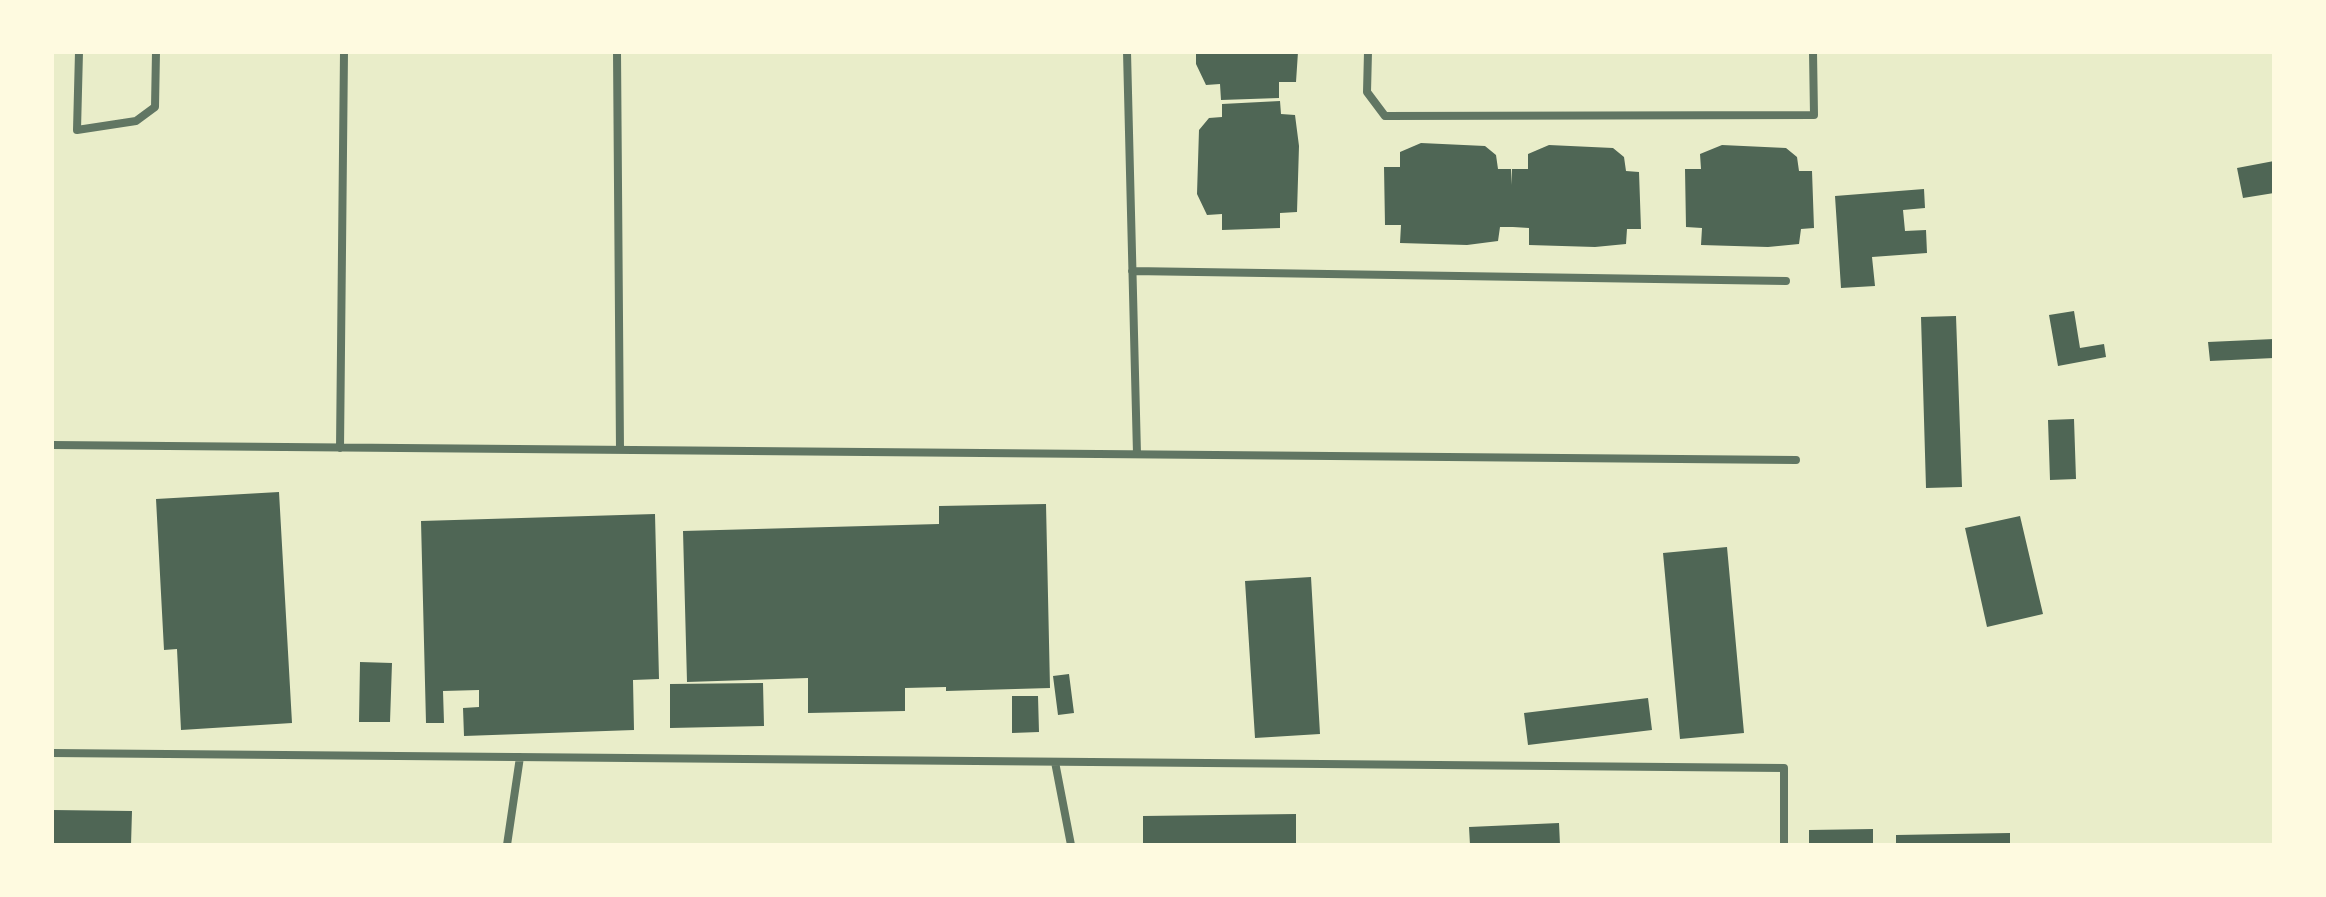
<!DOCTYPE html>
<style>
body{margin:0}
#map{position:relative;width:2326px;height:897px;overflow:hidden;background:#e9edc9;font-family:Karla,sans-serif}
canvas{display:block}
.frame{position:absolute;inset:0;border:54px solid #fefae0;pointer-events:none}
</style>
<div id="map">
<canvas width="2326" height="897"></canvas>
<div class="frame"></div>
</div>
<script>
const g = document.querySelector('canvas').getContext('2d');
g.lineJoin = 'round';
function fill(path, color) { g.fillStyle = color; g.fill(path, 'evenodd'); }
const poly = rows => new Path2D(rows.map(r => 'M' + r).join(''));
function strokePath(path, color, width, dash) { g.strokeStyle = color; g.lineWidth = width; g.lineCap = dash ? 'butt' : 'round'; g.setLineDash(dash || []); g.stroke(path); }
fill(poly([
 [1196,52,1298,52,1296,82,1279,82,1279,98,1221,100,1220,84,1206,85,1196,64],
 [1280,101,1281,114,1295,115,1299,146,1297,212,1280,213,1280,228,1222,230,1222,214,1207,215,1197,194,1199,130,1209,118,1222,117,1222,104],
 [1421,143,1485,146,1496,155,1498,169,1511,169,1511,185,1512,169,1528,169,1528,154,1549,145,1613,148,1624,157,1626,171,1639,172,1641,229,1627,229,1626,244,1595,247,1529,245,1529,228,1513,227,1500,227,1498,241,1467,245,1400,243,1401,225,1385,225,1384,167,1400,167,1400,152],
 [1722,145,1786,148,1797,157,1799,171,1812,171,1814,228,1801,229,1799,244,1768,247,1701,245,1702,228,1686,227,1685,169,1701,169,1700,154],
 [2274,161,2274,193,2243,198,2237,168],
 [1924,189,1925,208,1903,210,1905,231,1926,230,1927,253,1872,257,1875,286,1841,288,1835,196],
 [2074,311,2080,348,2104,344,2106,357,2058,366,2049,315],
 [1956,316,1962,487,1926,488,1921,317],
 [2274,339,2274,358,2210,361,2208,342],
 [2074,419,2076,479,2050,480,2048,420],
 [279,492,292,723,181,730,177,649,164,650,156,499],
 [1046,504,1050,688,946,691,946,687,905,688,905,711,808,713,808,678,687,682,683,531,939,524,939,506],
 [655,514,659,679,633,680,634,730,464,736,463,708,479,707,479,690,443,691,444,723,426,723,421,521],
 [2020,516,2043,614,1987,627,1965,528],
 [1727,547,1744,733,1680,739,1663,553],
 [1311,577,1320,734,1255,738,1245,581],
 [360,662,392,663,390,722,359,722],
 [1069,674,1074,713,1058,715,1053,676],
 [763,683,764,726,670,728,670,684],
 [1012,696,1038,696,1039,732,1012,733],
 [1648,698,1652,730,1528,745,1524,713],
 [52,810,132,811,131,845,52,845],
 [1296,814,1296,845,1143,845,1143,816],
 [1559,823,1560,845,1470,845,1469,827],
 [1873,829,1873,845,1809,845,1809,830],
 [2010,833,2010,845,1896,845,1896,835]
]), '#4f6655');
strokePath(poly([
 [79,52,77,130,136,121,155,107,156,52],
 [617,52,620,450],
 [1127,52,1137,454],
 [1368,52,1367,92,1385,116,1814,115,1813,52],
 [1132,271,1786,281],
 [52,445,1796,460],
 [340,448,344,52],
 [52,753,1784,768,1784,845],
 [1055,762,1071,845],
 [507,845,520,757]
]), '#617663', 8);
</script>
